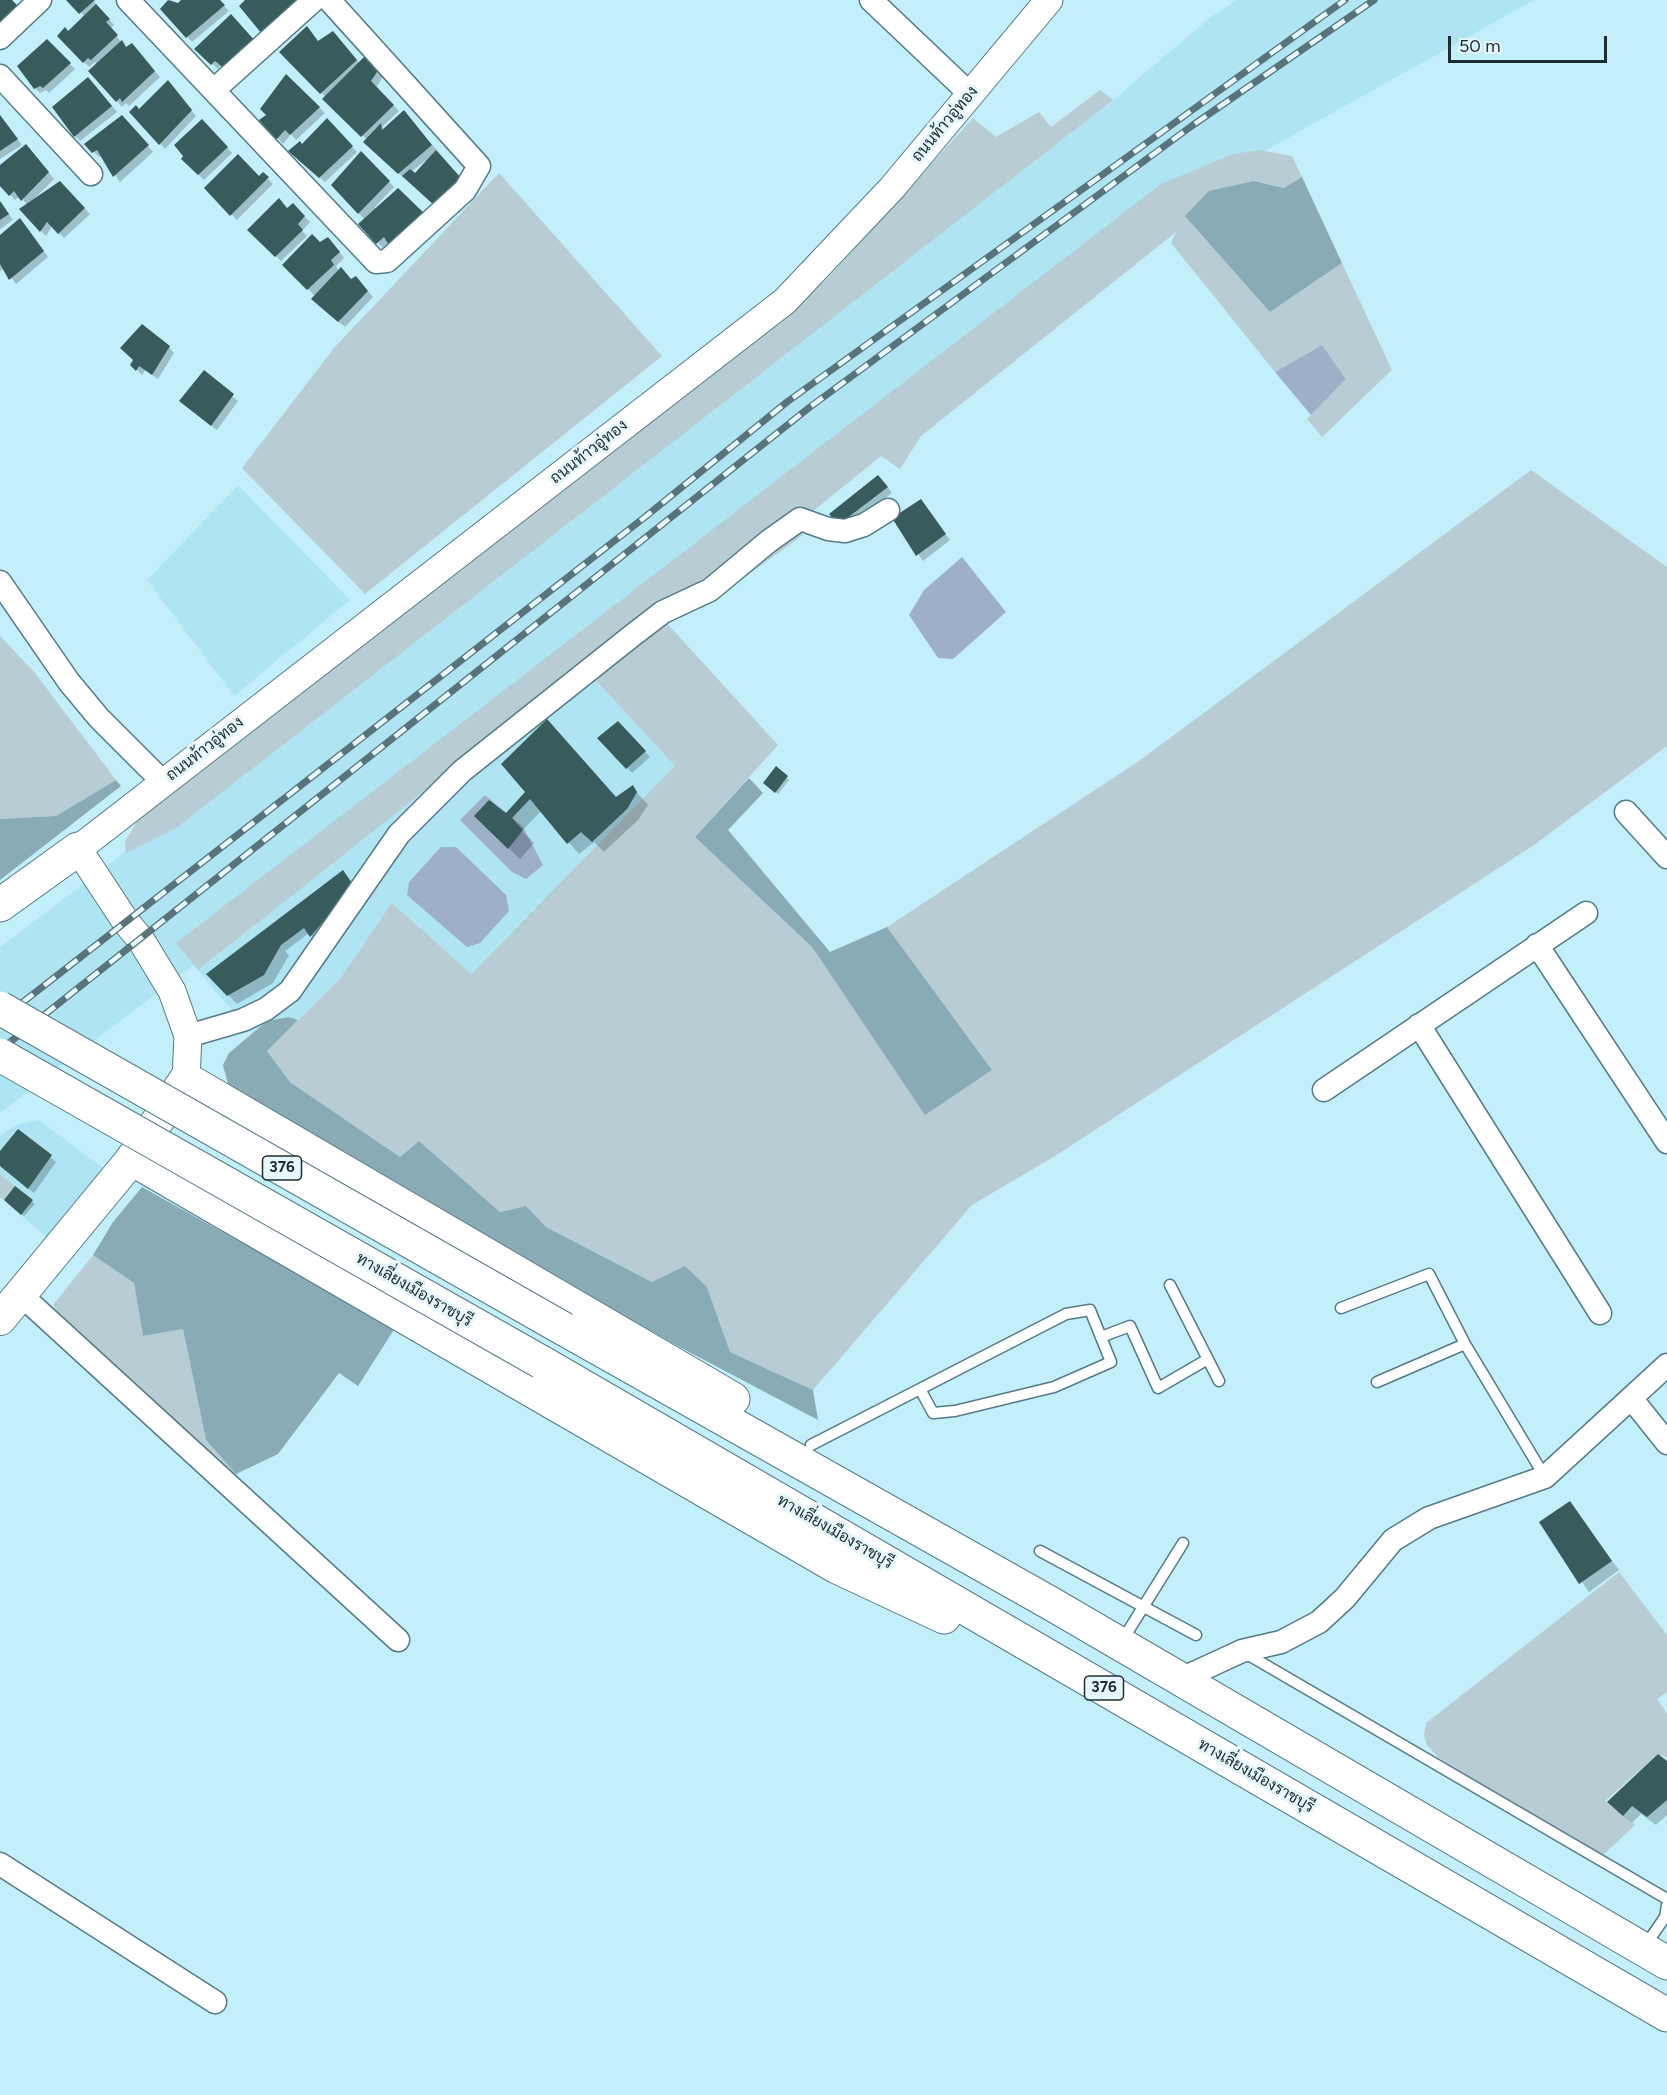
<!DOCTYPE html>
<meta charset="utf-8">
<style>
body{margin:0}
#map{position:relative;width:1667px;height:2095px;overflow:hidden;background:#c3effa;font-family:Figtree,sans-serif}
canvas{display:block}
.scale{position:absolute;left:1448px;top:36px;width:159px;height:27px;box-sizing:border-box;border:3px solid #1c2d31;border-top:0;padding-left:8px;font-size:18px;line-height:21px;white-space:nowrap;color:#1c2d31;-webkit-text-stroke:4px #e6f7fb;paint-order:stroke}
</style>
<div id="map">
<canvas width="1667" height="2095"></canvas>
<div class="scale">50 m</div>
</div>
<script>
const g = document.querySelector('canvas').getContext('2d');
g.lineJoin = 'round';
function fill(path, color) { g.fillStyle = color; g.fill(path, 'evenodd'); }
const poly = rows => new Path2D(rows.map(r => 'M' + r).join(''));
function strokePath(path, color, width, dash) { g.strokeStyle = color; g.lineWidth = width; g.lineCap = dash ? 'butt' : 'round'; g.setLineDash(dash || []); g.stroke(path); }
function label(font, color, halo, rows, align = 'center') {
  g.font = font + ' Figtree,Sarabun,sans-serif'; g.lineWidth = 6; g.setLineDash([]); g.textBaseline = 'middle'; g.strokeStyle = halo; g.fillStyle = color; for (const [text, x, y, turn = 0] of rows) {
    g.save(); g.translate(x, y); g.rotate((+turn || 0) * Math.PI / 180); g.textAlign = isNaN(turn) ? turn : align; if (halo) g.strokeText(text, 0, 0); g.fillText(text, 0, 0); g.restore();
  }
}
fill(poly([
 [1237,0,1534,0,1220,176,594,678,675,766,471,974,392,904,342,976,298,1020,289,1017,267,1021,251,1033,198,970,442,775,0,1113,0,947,1113,100,1211,17],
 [238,485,350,600,234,696,147,580],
 [39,1120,105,1169,48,1239,0,1197,0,1136,15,1125]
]), '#afe4f2');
fill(poly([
 [1100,90,1113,100,176,828,126,853,125,842,137,821,765,334,828,278,973,118,996,137,1039,112,1051,127],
 [1259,150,1292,156,1302,177,1285,188,1254,181,1270,312,1342,263,1392,370,1322,437,1307,419,1346,379,1322,345,1275,372,1171,243,1176,232,921,436,900,469,881,456,796,525,803,535,701,609,688,589,583,665,198,970,176,943,1161,184,1233,154],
 [499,173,662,356,365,594,242,468,334,348],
 [1531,470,1667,567,1667,746,1534,845,1055,1156,972,1205,813,1390,730,1352,707,1287,652,1282,546,1227,526,1206,500,1212,419,1141,400,1157,290,1082,267,1051,342,976,392,903,471,974,675,766,594,678,663,619,778,745,695,837,812,947,925,1114,992,1070,887,927,1139,761],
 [0,636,35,673,116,780,56,816,0,819],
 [0,1174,15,1186,4,1200,0,1197],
 [93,1255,134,1283,143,1336,183,1329,206,1440,236,1474,226,1479,57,1312,53,1305],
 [1619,1572,1667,1635,1667,1692,1657,1699,1667,1713,1667,1758,1658,1754,1605,1801,1635,1825,1599,1859,1438,1757,1427,1745,1424,1735,1426,1723]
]), '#b8cdd3');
fill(poly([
 [1302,177,1342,263,1270,312,1185,216,1209,191,1254,181,1284,188],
 [749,778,763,793,728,830,830,952,887,927,992,1070,925,1115,812,947,695,837],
 [116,780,121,786,0,880,0,819,56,816],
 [289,1017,298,1020,267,1051,290,1082,400,1157,419,1141,500,1212,526,1206,546,1227,652,1282,685,1266,707,1287,730,1352,813,1390,818,1420,674,1344,243,1101,228,1084,223,1065,229,1053,267,1021],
 [142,1187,395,1328,358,1386,339,1373,278,1454,236,1474,206,1440,183,1329,143,1336,134,1283,93,1255,113,1222]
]), '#88abb5');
fill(poly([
 [1322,345,1346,379,1311,415,1275,372],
 [962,557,1006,612,953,659,938,658,909,615,924,590],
 [485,795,523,827,543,865,526,879,512,872,460,820],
 [441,847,456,847,506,895,509,911,480,943,467,947,407,895,409,882]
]), '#9db0c8');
fill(poly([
 [93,0,114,25,111,28,121,42,127,48,137,50,160,77,129,106,126,103,122,107,117,101,97,64,95,62,89,67,59,36,68,33,85,17,69,1],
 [171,0,179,5,183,0,218,0,229,11,192,42,162,9],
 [236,21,221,65,218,69,196,49],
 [307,28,319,43,338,39,360,64,366,57,383,76,376,88,399,111,382,127,385,130,409,118,466,184,404,178,370,148,367,140,282,52],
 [426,160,415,175,411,172],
 [47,41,75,69,49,93,46,90,40,93,35,88],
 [286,76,325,113,296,140,291,134,283,144,262,120,269,115],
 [94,84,117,112,80,141,75,136],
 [173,87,196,116,165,149,131,112,139,111],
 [0,116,22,145,0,159],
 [327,120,357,152,325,182,295,156],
 [202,121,232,153,204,180,183,159],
 [127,123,153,152,120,182,102,155,99,157,94,152],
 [31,151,54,179,34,199,60,183,90,214,64,238,52,226,46,236,21,210,27,205,20,196,15,200,0,184,0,167],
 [361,153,394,187,375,207,389,242,383,248,360,224,365,220,333,185],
 [263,174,273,184,237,220,206,188,259,178],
 [0,201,13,220,0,229],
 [293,205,310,222,302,231,307,236,281,261,249,230],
 [25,226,48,257,16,284,4,268,0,271,0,237],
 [320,244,333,244,344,258,336,266,339,272,352,281,356,278,373,297,345,327,318,305,316,297,284,265],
 [169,347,174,353,158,379,145,370,142,375,132,364],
 [204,373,238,401,217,430,186,406],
 [884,482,892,493,845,529,839,524],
 [921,501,950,540,923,561,894,518],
 [618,723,650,757,632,773,599,739],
 [776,768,789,780,778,794,767,785],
 [632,787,648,805,638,820,604,852,594,842,579,854,541,811,522,831,534,843,520,859,476,816,506,816,527,792,617,798],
 [358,892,316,941,309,933,285,951,289,955,273,983,237,1004,208,974],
 [18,1131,56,1162,34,1193,0,1166,0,1154],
 [15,1188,35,1204,24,1216,6,1200],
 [1570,1503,1619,1570,1589,1592,1541,1523],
 [1667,1763,1667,1815,1656,1825,1641,1814,1632,1823,1617,1811]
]), '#0003');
fill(poly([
 [0,0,12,0,18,6,0,22],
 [66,0,95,0,79,14],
 [168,0,178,3,181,0,220,0,225,5,186,38,160,9],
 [245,0,295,0,298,3,262,34,239,6],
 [96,4,110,19,106,22,118,35,91,60,88,58,83,63,57,36,65,27,68,31],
 [231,14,256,42,226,70,215,61,211,65,194,49],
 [307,26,318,41,333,31,357,60,320,94,279,52],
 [47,39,71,63,43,88,40,86,34,89,17,66],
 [122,40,126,47,132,43,155,71,122,102,120,98,116,102,88,71],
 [366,55,379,69,371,81,394,105,361,137,322,99],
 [286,74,320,107,290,135,285,130,276,140,259,120,266,115,260,109],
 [88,77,112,106,74,137,52,107],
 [168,80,192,110,159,145,129,112,136,105,139,109],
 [404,110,432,145,398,174,363,142,381,123,382,130],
 [0,115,18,139,0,151],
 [122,115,149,145,113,177,97,150,92,153,84,144],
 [327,118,353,146,319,178,288,151,300,141,302,144],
 [202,119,228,147,198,175,181,159,183,156,174,145],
 [26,144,49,172,21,201,14,191,9,196,0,186,0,165],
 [436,150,461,178,435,206,402,176,410,169,415,173],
 [361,151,390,181,358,214,331,185],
 [238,154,259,176,263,172,269,177,230,216,204,188],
 [60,181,85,208,58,234,47,222,40,232,19,209],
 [398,188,427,216,391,249,384,237,376,244,358,224],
 [279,198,287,208,293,203,305,216,298,224,303,230,275,257,247,230],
 [0,201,9,214,0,220],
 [20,218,44,251,9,280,0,264,0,235],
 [312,234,320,242,328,237,340,252,331,260,334,265,307,290,282,265],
 [341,267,351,279,356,276,368,291,338,322,311,299],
 [142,324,170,346,152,375,139,366,136,371,130,365,133,360,120,348],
 [204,370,234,394,211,426,179,401],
 [878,475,888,487,838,525,829,514],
 [921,499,946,534,916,556,892,518],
 [547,719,616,797,633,785,637,792,627,809,592,842,581,832,567,844,530,799,512,818,523,830,508,849,474,816,489,800,506,813,525,792,501,764],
 [618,721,646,751,626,769,597,738],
 [776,766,788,776,775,793,763,783],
 [343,870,354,886,310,937,304,928,281,945,264,975,227,996,206,974],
 [18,1129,52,1155,28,1189,0,1166,0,1151],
 [15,1186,33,1200,21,1215,4,1200],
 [1570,1501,1612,1561,1579,1584,1539,1522],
 [1658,1754,1667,1761,1667,1800,1647,1817,1632,1806,1623,1816,1607,1802]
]), '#385b5c');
const service = poly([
 [1170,1285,1219,1381],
 [1341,1308,1429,1274,1465,1344,1545,1477],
 [1101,1337,1130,1326,1158,1388,1208,1359],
 [1377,1382,1465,1344],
 [811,1445,1066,1314,1090,1310,1111,1362,1054,1387,955,1411,933,1413,920,1389],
 [1040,1551,1196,1635],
 [1122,1641,1183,1543],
 [1245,1653,1667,1899],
 [1645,1946,1665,1917,1667,1905]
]);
const minor = poly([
 [128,0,376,262,387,261,465,190,479,166,329,0],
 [871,0,970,94],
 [0,38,40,0],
 [0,76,91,174],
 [215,89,314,0],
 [0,582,69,682,99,718,162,781],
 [1626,812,1667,857],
 [1537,945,1667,1142],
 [1419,1025,1600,1313],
 [188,1036,243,1020,266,1009,290,991,399,834,462,771,633,635,663,612,710,590,769,541,800,519,828,529,845,531,864,525,888,510],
 [1324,1090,1586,913],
 [20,1294,398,1640],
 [1631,1398,1667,1443],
 [1181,1679,1242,1651,1281,1642,1319,1622,1345,1598,1393,1540,1429,1518,1545,1477,1667,1365],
 [0,1864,215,2002]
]);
const tertiary = poly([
 [186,1079,188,1036,172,991,141,940,126,922,78,849,785,301,892,188,1049,0]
]);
const secondary = poly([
 [0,1319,132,1159,183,1083]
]);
const primary = poly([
 [0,905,78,849],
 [186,1079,733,1399],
 [132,1159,837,1567,944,1617],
 [564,1329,1050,1603,1667,1963],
 [541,1362,1667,2015]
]);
strokePath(service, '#547b86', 13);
strokePath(minor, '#547b86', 25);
strokePath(tertiary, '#547b86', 29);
strokePath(secondary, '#547b86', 34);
strokePath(primary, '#547b86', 35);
strokePath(service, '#fff', 10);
strokePath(minor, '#fff', 22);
strokePath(tertiary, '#fff', 27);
strokePath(secondary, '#fff', 32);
strokePath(primary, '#fff', 33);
const rail = poly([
 [0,1020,645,517,787,402,1345,0],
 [0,1050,810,407,1193,125,1374,0]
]);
strokePath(rail, '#59737a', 7);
strokePath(rail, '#e6f7fb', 4.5, [14]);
const primaryBridge = poly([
 [0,1008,564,1329],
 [0,1055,541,1362]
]);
strokePath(primaryBridge, '#547b86', 35, []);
strokePath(primaryBridge, '#fff', 33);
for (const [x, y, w] of [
 [282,1168,39],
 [1104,1688,39]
]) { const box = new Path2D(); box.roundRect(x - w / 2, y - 12, w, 24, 4.5); g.fillStyle = '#e6f7fb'; g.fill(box); strokePath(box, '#1c2d31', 1.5); }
label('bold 15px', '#1c2d31', null, [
 ["376",282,1168],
 ["376",1104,1688]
]);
label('16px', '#1c2d31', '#e6f7fb', [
 ["ถนนท้าวอู่ทอง",945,124,-50],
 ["ถนนท้าวอู่ทอง",589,452,-38],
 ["ถนนท้าวอู่ทอง",205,749,-38],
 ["ทางเลี่ยงเมืองราชบุรี",414,1290,30],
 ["ทางเลี่ยงเมืองราชบุรี",835,1532,30],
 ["ทางเลี่ยงเมืองราชบุรี",1256,1776,30]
]);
</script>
